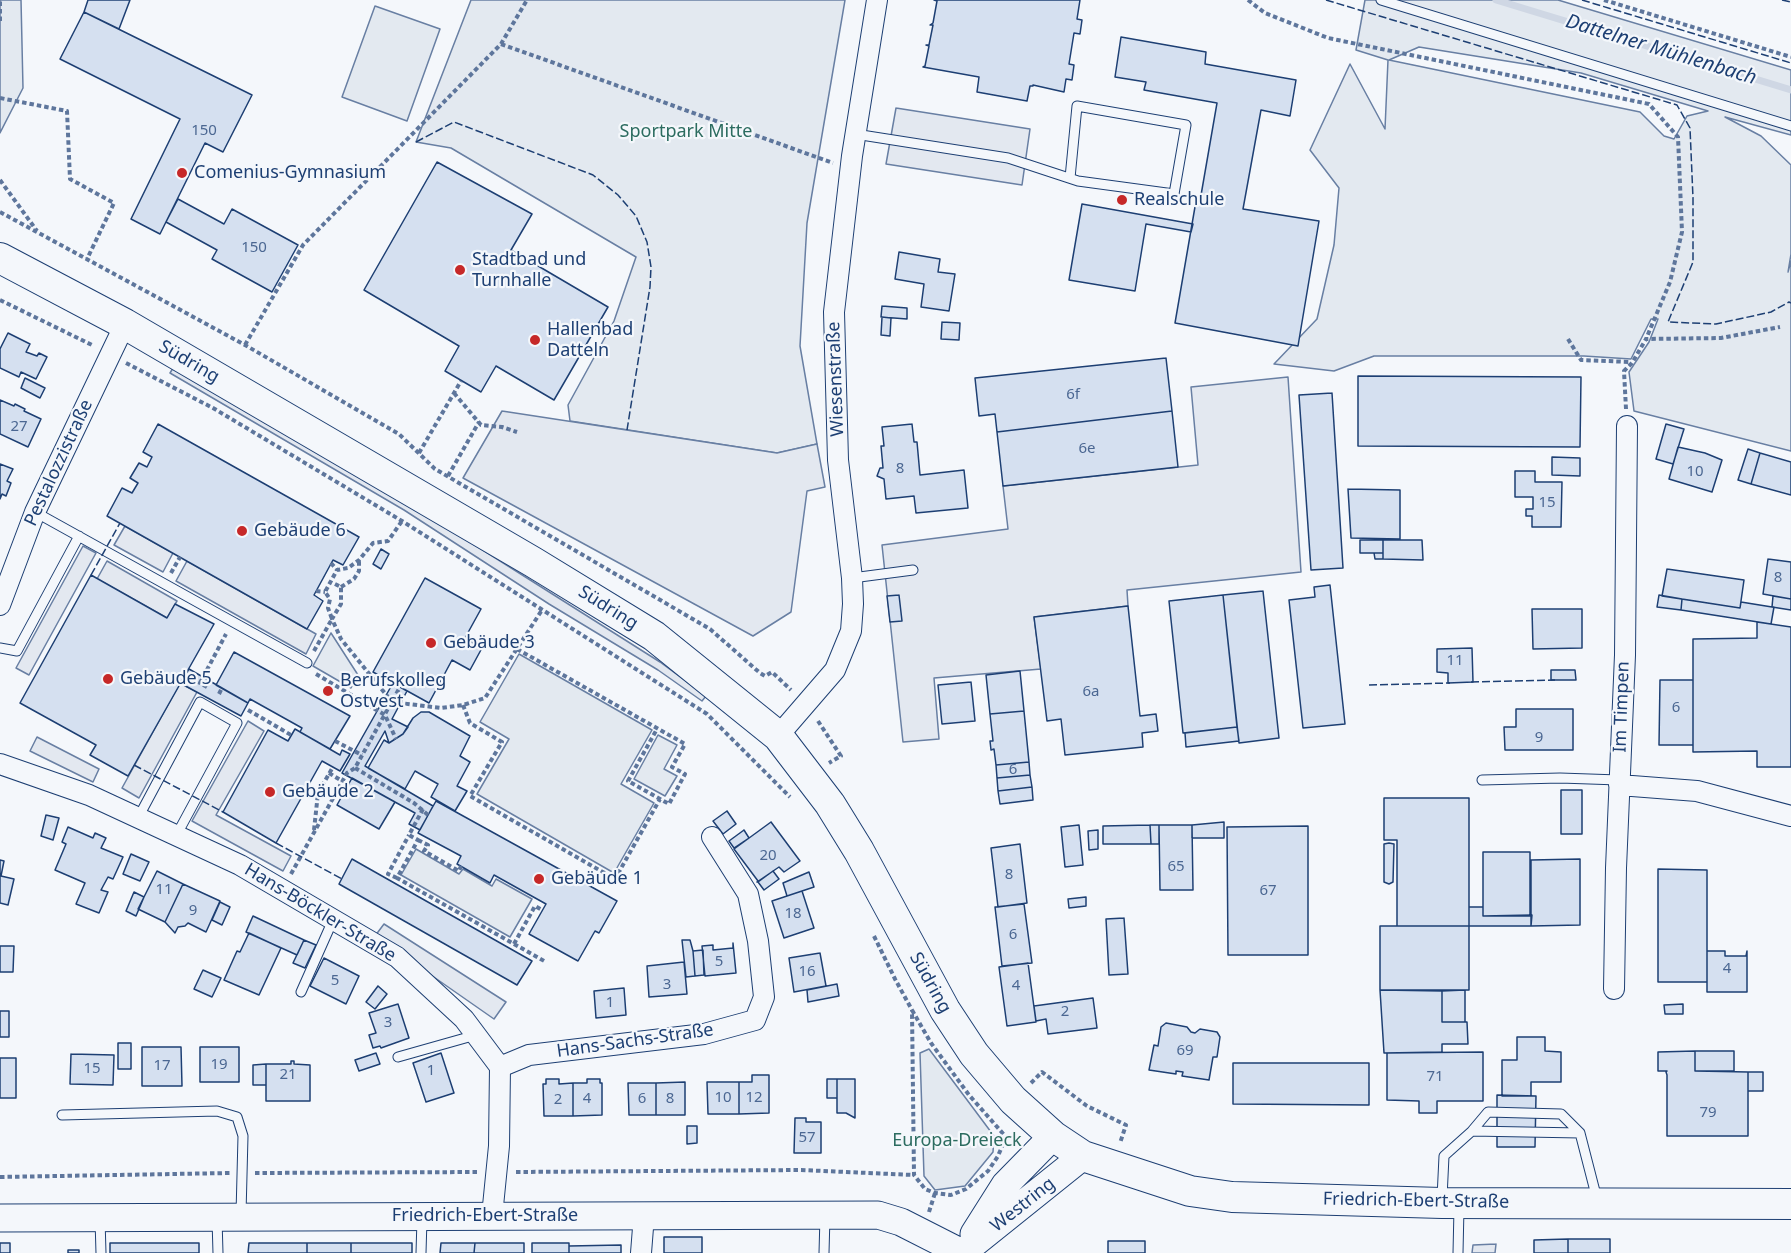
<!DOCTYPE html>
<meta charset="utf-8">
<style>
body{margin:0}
canvas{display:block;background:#f4f7fb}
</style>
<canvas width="1791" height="1253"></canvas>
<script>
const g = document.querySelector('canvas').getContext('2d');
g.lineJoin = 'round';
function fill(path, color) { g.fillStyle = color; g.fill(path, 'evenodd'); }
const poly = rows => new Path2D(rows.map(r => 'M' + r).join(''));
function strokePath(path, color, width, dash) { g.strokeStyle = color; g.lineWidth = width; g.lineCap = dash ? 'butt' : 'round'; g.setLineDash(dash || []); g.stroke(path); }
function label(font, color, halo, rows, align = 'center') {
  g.font = font + ' "Noto Sans",sans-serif'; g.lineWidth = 4.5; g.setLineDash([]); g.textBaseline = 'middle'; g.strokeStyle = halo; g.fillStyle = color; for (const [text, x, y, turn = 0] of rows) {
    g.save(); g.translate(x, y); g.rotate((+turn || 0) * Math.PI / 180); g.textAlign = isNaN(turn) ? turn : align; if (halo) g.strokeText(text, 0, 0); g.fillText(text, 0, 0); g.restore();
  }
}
const green = poly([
 [0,0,21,0,23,88,0,133,0,0],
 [471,0,845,0,807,223,800,346,817,444,777,453,570,421,568,405,614,321,636,257,451,148,416,142,471,0],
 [1365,0,1558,0,1791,70,1791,135,1725,117,1761,136,1791,165,1791,254,1788,272,1791,261,1791,451,1634,411,1629,372,1649,342,1658,319,1651,319,1631,359,1584,356,1374,356,1334,371,1274,364,1317,319,1334,245,1339,188,1310,150,1350,64,1385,129,1388,60,1356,50,1365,0],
 [1419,47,1581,73,1708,111,1687,116,1674,139,1664,136,1640,112,1389,60,1419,47],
 [375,6,440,29,407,121,342,97,375,6],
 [331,633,358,675,351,688,313,666,331,633],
 [519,654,652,730,621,784,654,803,614,873,477,794,509,739,480,722,519,654],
 [658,735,677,745,664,769,677,776,665,796,634,779,658,735],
 [416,849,459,874,463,869,492,886,496,879,532,899,510,937,401,875,416,849],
 [929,1049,994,1136,993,1152,965,1186,935,1190,924,1176,920,1053,929,1049]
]);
fill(green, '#e3e9f0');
strokePath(green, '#687fa3', 1.5);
const parking = poly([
 [896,108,1030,129,1022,185,886,164,896,108],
 [175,365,402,499,660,662,706,696,702,701,658,670,549,604,404,510,170,373,175,365],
 [1288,377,1301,572,1127,590,1128,606,1034,617,1041,669,934,678,939,739,903,742,882,545,1008,529,1003,486,1198,465,1191,387,1288,377],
 [502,411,777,453,817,444,825,487,807,491,791,612,753,636,463,478,502,411],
 [125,526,173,553,163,572,114,545,125,526],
 [83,546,96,553,29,675,16,668,83,546],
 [107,561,177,601,167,618,97,579,107,561],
 [187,561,316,634,306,654,176,581,187,561],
 [180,683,197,692,139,798,122,788,180,683],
 [248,721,264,731,216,815,291,856,283,871,192,821,248,721],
 [37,737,99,769,93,782,30,751,37,737],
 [384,924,506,1002,494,1019,375,936,384,924],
 [1496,1244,1495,1253,1472,1253,1473,1245,1496,1244]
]);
fill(parking, '#e3e8f0');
strokePath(parking, '#687fa3', 1.5);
strokePath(poly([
 [1496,0,1791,90]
]), '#cfd7e4', 7);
const building = poly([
 [88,0,130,0,119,29,84,12,88,0],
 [934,0,1080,0,1077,19,1082,20,1080,34,1074,33,1069,64,1074,65,1072,80,1066,79,1064,92,1033,85,1033,86,1030,86,1027,101,977,92,979,77,923,67,925,66,929,46,926,45,929,45,933,25,930,25,933,23,937,1,934,0],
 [84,12,252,95,223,152,205,143,160,234,131,219,180,119,60,59,84,12],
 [1121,37,1206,52,1205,64,1296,80,1290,116,1261,110,1243,209,1319,221,1298,346,1175,323,1196,201,1200,201,1217,103,1144,90,1146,82,1115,77,1121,37],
 [437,162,532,214,511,250,608,307,554,400,496,366,481,392,445,371,459,346,364,290,437,162],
 [178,199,224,224,232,209,298,245,272,292,212,259,217,250,166,222,178,199],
 [1082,204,1193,224,1191,232,1146,224,1135,291,1069,280,1082,204],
 [899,252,940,259,938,272,955,274,949,311,921,307,924,284,895,279,899,252],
 [882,306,907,308,907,319,881,317,882,306],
 [882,317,891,318,890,336,881,335,882,317],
 [942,322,960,323,959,340,941,339,942,322],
 [8,333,30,344,26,352,37,356,39,353,47,357,36,379,21,372,19,377,0,368,0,349,8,333],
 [1166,358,1172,411,997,432,995,414,979,416,975,378,1166,358],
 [1358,376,1581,377,1580,447,1358,446,1358,376],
 [25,378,45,388,40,398,21,388,25,378],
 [1332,393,1343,568,1311,570,1299,395,1332,393],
 [0,400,14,406,15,404,25,409,24,411,41,419,28,447,0,434,0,400],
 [1172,411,1178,467,1003,486,997,432,1172,411],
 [158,424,359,537,343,565,333,560,314,595,323,601,307,629,107,516,122,488,132,493,138,483,130,478,139,463,147,467,152,457,143,452,158,424],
 [912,424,914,442,917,442,920,475,964,470,968,508,916,513,914,496,886,499,884,479,877,476,880,468,883,468,881,446,884,446,882,427,912,424],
 [1666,424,1684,429,1673,464,1656,459,1666,424],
 [1678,447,1705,453,1722,460,1712,492,1669,479,1678,447],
 [1748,449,1760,453,1751,484,1738,480,1748,449],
 [1760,453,1791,462,1791,495,1751,484,1760,453],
 [1552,457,1580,458,1580,476,1552,475,1552,457],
 [0,464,13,469,7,481,11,483,6,496,2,494,0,499,0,464],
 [1515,471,1535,471,1535,482,1562,482,1561,527,1532,527,1532,516,1526,516,1526,509,1533,509,1533,497,1515,497,1515,471],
 [1348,489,1400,490,1400,539,1351,538,1348,489],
 [1360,540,1383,540,1383,553,1360,553,1360,540],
 [1383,540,1422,540,1423,560,1383,559,1383,540],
 [381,549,389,554,381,569,373,564,381,549],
 [1374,553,1383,553,1383,559,1375,559,1374,553],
 [1768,559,1791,562,1791,599,1763,594,1768,559],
 [1667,569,1744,580,1740,608,1662,596,1667,569],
 [91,575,167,618,175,604,214,624,128,776,90,755,96,745,20,703,91,575],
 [425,578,481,609,465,638,482,648,470,670,452,660,429,703,373,672,425,578],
 [1330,585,1345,724,1303,728,1289,600,1315,597,1314,587,1330,585],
 [1263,591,1279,738,1239,743,1223,595,1263,591],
 [899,595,902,621,890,622,887,596,899,595],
 [1223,595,1237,727,1183,733,1169,601,1223,595],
 [1659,595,1682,599,1681,610,1657,607,1659,595],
 [1773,596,1791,599,1791,610,1772,607,1773,596],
 [1682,599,1740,608,1741,602,1772,607,1774,607,1771,624,1681,610,1682,599],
 [1128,606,1140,716,1156,714,1158,731,1142,733,1143,747,1065,755,1061,719,1047,721,1034,617,1128,606],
 [1532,609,1582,609,1582,648,1533,649,1532,609],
 [1757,622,1791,627,1791,767,1757,767,1757,751,1693,752,1693,639,1757,638,1757,622],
 [1472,648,1473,682,1448,683,1448,673,1437,672,1437,649,1472,648],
 [234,652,350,716,330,749,300,732,302,728,250,699,248,703,216,685,234,652],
 [189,669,248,703,241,716,180,683,189,669],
 [1551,670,1575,670,1576,680,1551,680,1551,670],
 [1020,671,1024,711,990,714,986,675,1020,671],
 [1660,680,1693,680,1693,745,1659,745,1660,680],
 [971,682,975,721,942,724,938,685,971,682],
 [393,683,407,691,392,719,408,727,403,734,389,743,385,731,365,766,433,806,420,830,409,824,415,813,342,773,393,683],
 [1516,709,1573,709,1573,750,1505,750,1504,727,1516,727,1516,709],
 [1024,711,1029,762,996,765,994,749,991,750,990,741,993,741,990,714,1024,711],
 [421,712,429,712,470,736,460,756,470,762,457,786,467,791,455,811,431,797,438,784,415,771,405,789,368,768,384,740,389,743,403,734,413,718,421,712],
 [1237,727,1239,741,1186,747,1185,733,1237,727],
 [295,729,340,755,342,750,350,754,340,771,322,761,276,843,223,812,268,730,288,741,295,729],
 [1029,762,1030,775,997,778,996,765,1029,762],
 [1030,775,1032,787,998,791,997,778,1030,775],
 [352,778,395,802,379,829,337,805,352,778],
 [1032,787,1033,800,1000,804,998,791,1032,787],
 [1561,790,1582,790,1582,834,1561,834,1561,790],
 [1384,798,1469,798,1469,926,1397,926,1397,840,1384,840,1384,798],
 [436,801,617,901,599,933,595,931,578,961,529,934,546,904,494,875,490,883,457,864,461,856,418,833,436,801],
 [727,811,736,824,723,834,713,821,727,811],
 [46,815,59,818,53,840,41,836,46,815],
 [771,822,800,861,784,872,779,867,757,882,758,881,734,849,771,822],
 [1224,822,1224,838,1192,838,1192,825,1224,822],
 [1079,825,1083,865,1065,867,1061,827,1079,825],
 [1150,825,1151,844,1103,844,1103,826,1150,825],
 [1150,825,1159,825,1159,844,1151,844,1150,825],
 [1159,825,1192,825,1193,890,1160,890,1159,825],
 [1308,826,1308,955,1228,955,1227,827,1308,826],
 [68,827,93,838,95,833,106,838,101,848,123,857,113,879,108,877,101,890,108,892,99,913,76,904,85,883,55,870,66,844,62,842,68,827],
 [744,830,749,838,734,848,729,841,744,830],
 [1098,830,1098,849,1089,850,1088,831,1098,830],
 [1389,843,1394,844,1393,882,1389,884,1384,882,1384,844,1389,843],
 [1020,844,1027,903,998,907,991,848,1020,844],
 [1483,852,1530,852,1530,916,1483,916,1483,852],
 [131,854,149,862,140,881,123,874,131,854],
 [352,859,532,961,517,985,339,884,352,859],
 [1580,859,1580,925,1531,926,1531,860,1580,859],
 [0,860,4,861,1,876,14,879,8,905,0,903,0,860],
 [1658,869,1707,870,1707,982,1658,982,1658,869],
 [157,871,183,884,165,922,138,909,157,871],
 [773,871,779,879,764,890,758,882,773,871],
 [809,872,814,887,787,896,783,883,809,872],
 [183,884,220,901,206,932,188,923,185,926,178,927,175,933,165,922,183,884],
 [802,891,814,928,784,938,772,901,802,891],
 [134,892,144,897,136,916,126,911,134,892],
 [1086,897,1086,906,1069,908,1068,899,1086,897],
 [220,902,230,907,222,925,212,920,220,902],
 [1024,904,1032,963,1002,966,995,907,1024,904],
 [1469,907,1483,907,1483,916,1532,915,1531,926,1469,926,1469,907],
 [253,916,304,940,297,955,246,932,253,916],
 [1124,918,1128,974,1109,975,1106,919,1124,918],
 [1380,926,1469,926,1469,990,1380,990,1380,926],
 [249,933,281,948,259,995,224,980,237,951,240,952,249,933],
 [304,940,316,945,305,968,293,963,304,940],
 [682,940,690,940,693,951,695,976,686,977,682,940],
 [733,943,736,973,705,976,702,946,713,945,713,950,733,948,733,943],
 [0,946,14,946,13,972,0,972,0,946],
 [703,950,704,975,695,976,693,951,703,950],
 [1707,951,1725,951,1725,956,1746,956,1747,951,1747,992,1707,992,1707,951],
 [820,953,826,986,794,992,789,958,820,953],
 [324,958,359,976,346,1004,310,986,324,958],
 [684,962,687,994,649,997,647,966,684,962],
 [1028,963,1036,1022,1007,1026,999,967,1028,963],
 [203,970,221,978,212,997,194,989,203,970],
 [837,984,839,996,808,1002,807,990,837,984],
 [378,986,387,994,375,1009,366,1002,378,986],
 [624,988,626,1015,596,1018,594,991,624,988],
 [1380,990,1442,991,1442,1022,1467,1022,1468,1044,1442,1044,1442,1052,1384,1053,1380,990],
 [1465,990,1465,1022,1442,1022,1442,991,1465,990],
 [1093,998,1097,1028,1048,1034,1046,1019,1036,1021,1034,1006,1093,998],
 [398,1004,409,1038,381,1048,380,1046,373,1048,369,1035,376,1033,369,1013,398,1004],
 [1683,1004,1683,1014,1665,1014,1664,1005,1683,1004],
 [0,1011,9,1011,9,1037,0,1037,0,1011],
 [1166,1023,1187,1027,1191,1032,1195,1033,1200,1029,1217,1032,1220,1037,1217,1057,1213,1057,1209,1080,1182,1076,1183,1072,1176,1071,1176,1074,1149,1070,1154,1045,1158,1046,1161,1027,1166,1023],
 [1517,1037,1545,1037,1545,1051,1561,1052,1561,1082,1531,1082,1531,1096,1502,1096,1502,1060,1517,1060,1517,1037],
 [118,1043,131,1043,131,1069,118,1069,118,1043],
 [142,1047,181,1047,182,1086,142,1086,142,1047],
 [200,1047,239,1047,239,1082,200,1082,200,1047],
 [1695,1051,1695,1071,1748,1072,1748,1136,1667,1136,1667,1075,1666,1072,1667,1071,1658,1071,1658,1052,1695,1051],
 [1695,1051,1734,1051,1734,1071,1695,1071,1695,1051],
 [1483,1052,1483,1101,1437,1101,1437,1113,1419,1113,1419,1101,1387,1100,1387,1053,1483,1052],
 [376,1053,380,1064,359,1071,355,1060,376,1053],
 [441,1053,454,1093,426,1102,413,1063,441,1053],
 [71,1054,114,1055,113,1085,70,1084,71,1054],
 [0,1058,16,1058,16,1098,0,1098,0,1058],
 [291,1061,294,1061,294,1064,310,1065,310,1101,266,1101,266,1064,291,1064,291,1061],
 [1233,1063,1369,1063,1369,1105,1233,1104,1233,1063],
 [266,1064,266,1085,253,1085,253,1065,266,1064],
 [1748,1072,1763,1072,1763,1091,1748,1091,1748,1072],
 [752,1075,769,1075,769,1113,739,1114,739,1082,752,1082,752,1075],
 [546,1079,559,1079,559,1084,573,1083,573,1116,544,1116,543,1084,546,1084,546,1079],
 [587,1079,600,1079,600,1083,602,1083,602,1115,573,1116,573,1083,587,1083,587,1079],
 [827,1079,837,1079,837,1098,827,1098,827,1079],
 [837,1079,855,1079,855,1118,846,1113,837,1113,837,1079],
 [685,1082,685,1115,656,1115,656,1083,685,1082],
 [707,1082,739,1082,739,1114,708,1114,707,1082],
 [628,1083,656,1083,656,1115,629,1115,628,1083],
 [1497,1095,1536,1096,1535,1147,1497,1147,1497,1095],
 [795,1118,806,1118,806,1122,821,1122,821,1153,794,1153,795,1118],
 [687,1126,697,1126,697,1143,687,1144,687,1126],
 [664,1237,702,1237,702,1253,664,1253,664,1237],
 [1568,1239,1568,1253,1534,1253,1534,1240,1568,1239],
 [1568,1239,1610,1239,1610,1253,1568,1253,1568,1239],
 [1108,1241,1145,1241,1145,1253,1108,1253,1108,1241],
 [0,1243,10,1243,10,1253,0,1253,0,1243],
 [110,1243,199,1243,199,1253,110,1253,110,1243],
 [249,1243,307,1243,307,1253,248,1253,249,1243],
 [307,1243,351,1243,351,1253,307,1253,307,1243],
 [351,1243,412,1243,412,1253,351,1253,351,1243],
 [441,1243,475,1243,474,1253,440,1253,441,1243],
 [475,1243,524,1243,524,1253,474,1253,475,1243],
 [532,1243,569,1243,569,1253,532,1253,532,1243],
 [621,1245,621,1253,569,1253,569,1246,621,1245],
 [68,1250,79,1250,79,1253,68,1253,68,1250]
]);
fill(building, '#d5e0f0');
strokePath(building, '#1d3f73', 1.5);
const lane = poly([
 [1381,0,1791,126],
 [855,134,1008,158,1078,181,1174,194,1186,125,1077,106,1070,178],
 [35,512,307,663],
 [852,578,913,570],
 [0,648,17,651,79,536],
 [1482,780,1560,778,1619,780],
 [138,818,200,702,237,723,176,836],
 [301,992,333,920],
 [398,1057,476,1035],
 [62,1115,217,1111,237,1117,243,1136,241,1214],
 [1472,1131,1488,1112,1561,1114,1580,1133],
 [1442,1198,1444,1156,1472,1131,1580,1133,1597,1199],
 [100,1219,101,1253],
 [217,1219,218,1253],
 [421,1253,422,1219],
 [824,1253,825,1216],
 [1458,1253,1459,1208]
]);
const street = poly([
 [0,605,35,512,125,324],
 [778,736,835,670,851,631,853,604,852,578,838,460,834,312,852,156,877,0],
 [0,764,89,795,240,865,397,957,464,1019,500,1067,499,1146,492,1216],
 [1619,785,1697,791,1791,816],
 [1614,989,1616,868,1625,655,1627,426],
 [500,1067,529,1055,704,1034,755,1020,764,997,758,941,748,894,712,837],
 [641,1253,644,1215]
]);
const secondary = poly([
 [0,1218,878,1215,901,1222,962,1253],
 [974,1234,1005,1185,1053,1136],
 [962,1253,1083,1156]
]);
const primary = poly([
 [0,258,125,324,533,562,654,636,778,736,830,804,859,851,945,1010,974,1054,1013,1100,1053,1136,1083,1156,1190,1191,1232,1197,1442,1203,1791,1204]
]);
strokePath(lane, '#1d3f73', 11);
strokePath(street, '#1d3f73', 22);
strokePath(secondary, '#1d3f73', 29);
strokePath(primary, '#1d3f73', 32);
strokePath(poly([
 [1248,0,1265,13,1328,38,1649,104,1678,137,1682,232,1670,282,1646,339],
 [1604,0,1791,57],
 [0,21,0,0],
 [501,44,833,163],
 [0,98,67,111,70,179,114,203,87,259],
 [0,180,37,231],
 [0,212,245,345,399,434,435,469,710,629,760,673,765,676,772,672,791,690],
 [0,300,92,345],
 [1568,339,1581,360,1631,362],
 [245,345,303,245,501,44,527,0],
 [126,363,213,408,402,521,707,714,790,797],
 [454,393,481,425,502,427,517,432],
 [1626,409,1624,371,1632,363,1646,339,1721,338,1780,327],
 [419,453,461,381],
 [448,476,479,422],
 [331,563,337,570],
 [171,573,180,557],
 [335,584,341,587,341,604,332,619,341,639,392,702,441,708,463,705,485,698,542,610],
 [341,587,354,579,359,571,359,561],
 [316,591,325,592],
 [517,649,685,744,672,767,685,774,669,804,628,781,657,729],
 [314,651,332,619,328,608,330,599,325,592,337,570,348,568,359,560,373,543,388,541,402,521],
 [316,674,385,715,396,739],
 [185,675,200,683],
 [207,687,200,683,226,634],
 [219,694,222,688],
 [463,705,470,723,502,742,470,796,615,879,660,799],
 [248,710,291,735],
 [818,721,841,756,829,763],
 [335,741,362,755],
 [355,768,414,803,428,815],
 [329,773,342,781],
 [423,809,409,835,418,840,397,878,546,962],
 [314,830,318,793,333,767],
 [418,840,428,845,424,851,459,871,461,866],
 [291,874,347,773,355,768,400,687],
 [397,878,388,874,409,835],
 [874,936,895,979,912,1010],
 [514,944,535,906,542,910],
 [912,1010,931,1043,969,1095,1006,1137,998,1156,988,1171,966,1189,951,1195,935,1193,925,1189,914,1175,912,1010],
 [1031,1083,1042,1072,1087,1106,1126,1125,1120,1143],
 [516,1172,801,1170,914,1175],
 [255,1173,478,1172],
 [0,1177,230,1173],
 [929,1212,935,1193]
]), '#5e769c', 4, [4.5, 3]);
strokePath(lane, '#f4f7fb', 9);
strokePath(street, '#f4f7fb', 20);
strokePath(secondary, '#f4f7fb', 27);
strokePath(primary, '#f4f7fb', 30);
strokePath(poly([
 [1326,0,1677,105,1690,128,1693,198,1693,262,1668,322,1716,324,1771,312,1789,302,1791,303],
 [1582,0,1791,63],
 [1782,0,1791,2],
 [416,142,454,122,593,175,618,195,636,216,647,242,651,267,650,287,627,430],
 [91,575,120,523],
 [1471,682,1555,680],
 [1369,685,1450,683],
 [134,765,223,812],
 [276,843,342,879]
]), '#1d3f73', 1.5, [8, 3]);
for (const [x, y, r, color] of [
 [182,173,6,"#c62828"],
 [1122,200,6,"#c62828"],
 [460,270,6,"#c62828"],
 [535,340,6,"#c62828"],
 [242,531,6,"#c62828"],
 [431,643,6,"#c62828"],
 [108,679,6,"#c62828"],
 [328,691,6,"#c62828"],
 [270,792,6,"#c62828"],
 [539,879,6,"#c62828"]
]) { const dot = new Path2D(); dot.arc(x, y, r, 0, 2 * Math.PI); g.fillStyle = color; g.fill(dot); strokePath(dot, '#f4f7fb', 2); }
label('15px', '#4b6792', null, [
 ["150",204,131],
 ["150",254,248],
 ["6f",1073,395],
 ["27",19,427],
 ["6e",1087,449],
 ["8",900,469],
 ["10",1695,472],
 ["15",1547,503],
 ["8",1778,578],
 ["11",1455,661],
 ["6a",1091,692],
 ["6",1676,708],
 ["9",1539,738],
 ["6",1013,770],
 ["20",768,856],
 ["65",1176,867],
 ["8",1009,875],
 ["11",164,890],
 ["67",1268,891],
 ["9",193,911],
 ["18",793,914],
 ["6",1013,935],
 ["5",719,962],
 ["4",1727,969],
 ["16",807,972],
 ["5",335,981],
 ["3",667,985],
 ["4",1016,986],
 ["1",610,1003],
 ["2",1065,1012],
 ["3",388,1023],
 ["69",1185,1051],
 ["19",219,1065],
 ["17",162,1066],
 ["15",92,1069],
 ["1",431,1071],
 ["21",288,1075],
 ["71",1435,1077],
 ["10",723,1098],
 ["12",754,1098],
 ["4",587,1099],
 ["6",642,1099],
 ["8",670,1099],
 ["2",558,1100],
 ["79",1708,1113],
 ["57",807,1138]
]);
label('18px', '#2c6c60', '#f4f7fb', [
 ["Sportpark Mitte",686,132],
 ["Europa-Dreieck",957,1141]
]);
label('18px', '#1d3f73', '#f4f7fb', [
 ["Comenius-Gymnasium",194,173],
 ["Realschule",1134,200],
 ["Stadtbad und",472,260],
 ["Turnhalle",472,281],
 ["Hallenbad",547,330],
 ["Datteln",547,351],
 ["Gebäude 6",254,531],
 ["Gebäude 3",443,643],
 ["Gebäude 5",120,679],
 ["Berufskolleg",340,681],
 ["Ostvest",340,702],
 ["Gebäude 2",282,792],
 ["Gebäude 1",551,879]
], 'left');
label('18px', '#1d3f73', '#f4f7fb', [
 ["Südring",189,362,30],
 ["Wiesenstraße",836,379,-92],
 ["Pestalozzistraße",59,463,-65],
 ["Südring",608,608,32],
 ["Im Timpen",1622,707,-88],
 ["Hans-Böckler-Straße",320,913,31],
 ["Südring",930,983,61],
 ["Hans-Sachs-Straße",635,1041,-8],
 ["Friedrich-Ebert-Straße",1416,1201,1],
 ["Westring",1023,1205,-38],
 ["Friedrich-Ebert-Straße",485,1216]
]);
label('italic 20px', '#1d3f73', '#f4f7fb', [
 ["Dattelner Mühlenbach",1661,50,17]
]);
</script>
